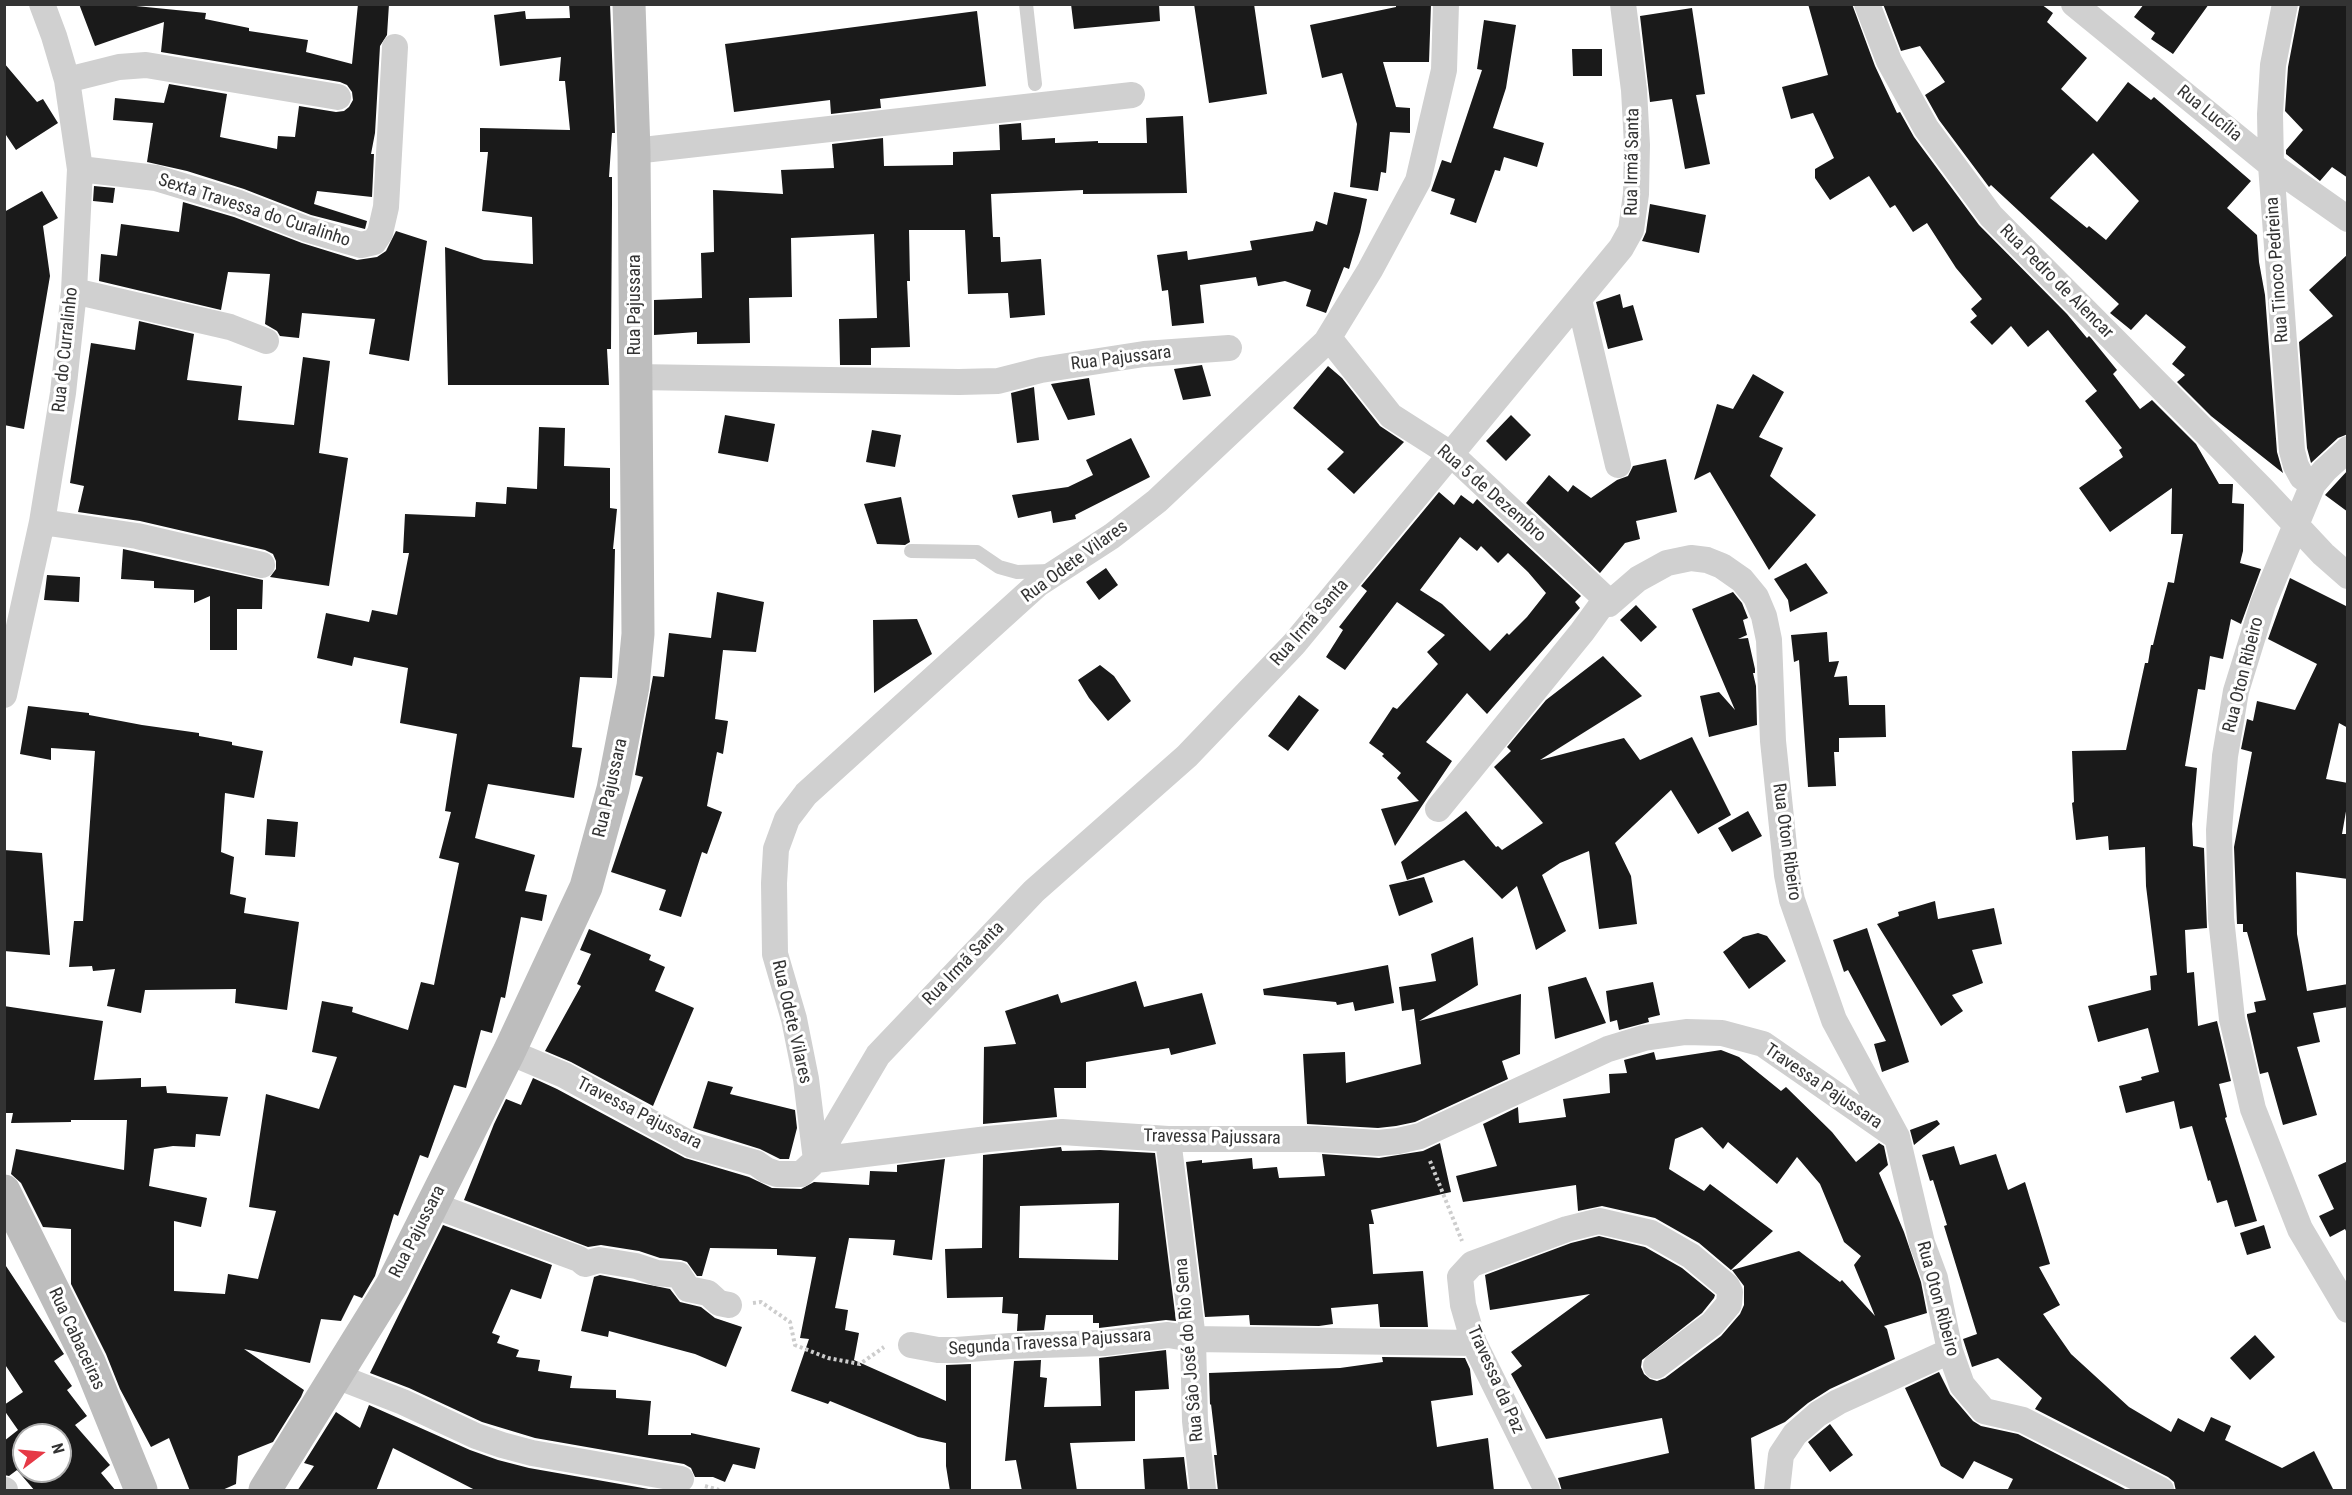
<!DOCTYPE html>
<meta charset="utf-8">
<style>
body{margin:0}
#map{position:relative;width:2352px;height:1495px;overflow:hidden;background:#fff;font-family:"Roboto Condensed",sans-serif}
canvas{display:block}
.frame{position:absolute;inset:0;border:6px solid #333;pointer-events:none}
.north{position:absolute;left:12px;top:1423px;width:60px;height:60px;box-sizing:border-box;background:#fff;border:2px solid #adadad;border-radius:50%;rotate:74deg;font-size:16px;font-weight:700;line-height:24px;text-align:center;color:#333}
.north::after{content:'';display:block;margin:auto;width:21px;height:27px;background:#e63946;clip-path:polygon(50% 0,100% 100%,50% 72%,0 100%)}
</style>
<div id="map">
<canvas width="2352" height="1495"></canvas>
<div class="frame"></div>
<div class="north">N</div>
</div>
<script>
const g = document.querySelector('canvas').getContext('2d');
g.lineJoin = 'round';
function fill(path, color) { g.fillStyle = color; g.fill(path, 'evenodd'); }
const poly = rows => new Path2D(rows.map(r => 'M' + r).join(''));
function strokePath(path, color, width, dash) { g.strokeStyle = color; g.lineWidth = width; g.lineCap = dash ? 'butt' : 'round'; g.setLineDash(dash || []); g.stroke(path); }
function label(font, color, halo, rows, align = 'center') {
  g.font = font + ' "Roboto Condensed",sans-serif'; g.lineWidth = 6; g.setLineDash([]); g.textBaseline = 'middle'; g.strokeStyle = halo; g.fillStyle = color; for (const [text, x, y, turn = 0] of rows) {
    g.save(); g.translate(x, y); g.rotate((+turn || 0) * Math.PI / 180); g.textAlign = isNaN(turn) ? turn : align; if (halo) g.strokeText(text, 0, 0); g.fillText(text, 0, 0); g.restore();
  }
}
fill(poly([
 [79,4,116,4,206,13,205,19,249,28,249,31,308,40,306,52,352,64,358,4,389,4,387,35,380,46,375,133,371,154,374,154,372,197,317,191,314,204,367,221,365,229,311,215,244,189,187,171,147,162,153,123,113,120,115,98,164,103,169,84,227,94,220,137,277,149,278,136,295,137,299,106,336,112,344,111,349,107,353,100,352,92,347,85,340,82,161,52,164,22,95,46],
 [569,4,610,4,615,133,612,133,609,177,612,177,612,204,611,349,607,349,609,385,448,385,445,247,484,260,533,264,532,217,482,211,488,152,480,152,480,128,570,130,565,81,559,81,561,57,500,66,494,15,525,11,526,19,570,18],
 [1071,4,1159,4,1160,21,1074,29],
 [1194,4,1254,4,1267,94,1209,103],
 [1396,4,1431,4,1429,62,1383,62,1396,107,1410,108,1410,133,1390,132,1386,173,1381,172,1378,191,1350,187,1357,124,1342,73,1322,78,1310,25,1396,7],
 [1808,4,1852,4,1875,66,1897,113,1900,112,1914,137,1979,225,2067,314,2087,338,2089,336,2091,338,2117,370,2113,374,2140,409,2152,400,2196,444,2219,484,2233,484,2232,503,2244,504,2243,551,2240,563,2261,569,2241,624,2231,619,2223,659,2210,656,2205,690,2198,689,2185,766,2197,768,2192,824,2193,846,2204,848,2207,928,2185,930,2187,973,2194,972,2198,1026,2217,1021,2231,1081,2219,1084,2227,1117,2225,1118,2257,1221,2235,1227,2227,1200,2217,1203,2210,1180,2208,1181,2192,1126,2180,1129,2174,1101,2126,1113,2119,1086,2142,1080,2141,1077,2159,1072,2148,1028,2098,1042,2088,1006,2151,990,2150,976,2157,975,2146,886,2145,847,2109,850,2108,836,2076,840,2072,803,2074,802,2072,751,2126,750,2145,663,2148,663,2151,645,2153,645,2168,582,2174,583,2183,534,2171,534,2172,488,2110,532,2079,488,2123,457,2119,450,2122,448,2085,401,2097,391,2048,330,2028,347,2011,326,1992,345,1970,322,1977,316,1971,309,1982,299,1956,268,1927,223,1913,232,1895,205,1890,208,1869,176,1830,200,1815,178,1815,169,1834,158,1813,113,1791,119,1782,87,1828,75],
 [1883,4,2041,4,2053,13,2047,22,2087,58,2061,89,2097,122,2128,82,2151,100,2154,97,2251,181,2227,208,2257,235,2259,262,2265,295,2277,452,2283,473,2211,416,2177,382,2185,375,2172,364,2186,347,2146,314,2131,330,2110,313,2119,304,1991,185,1989,187,1939,120,1925,95,1945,82,1920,46,1901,51],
 [2093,153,2139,201,2106,240,2089,226,2087,228,2050,198],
 [2144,4,2209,4,2173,54,2151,39,2155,33,2134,17],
 [2300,4,2348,4,2348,178,2332,167,2320,181,2286,154,2286,150,2303,130,2285,111,2288,67],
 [1692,8,1705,94,1696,95,1710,164,1685,169,1672,99,1650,102,1640,16],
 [977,11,986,86,880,99,881,108,831,114,830,100,734,112,725,44],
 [1484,20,1516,25,1506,88,1493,128,1544,143,1537,167,1504,157,1500,171,1495,170,1476,223,1450,214,1455,199,1431,191,1442,160,1451,163,1482,70,1477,69],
 [1572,49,1602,49,1602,76,1573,76],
 [4,63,37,102,43,99,58,123,16,150,4,132],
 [1183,116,1187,193,1083,194,1083,190,991,194,993,237,1000,237,1001,262,1041,259,1045,315,1010,318,1008,293,968,294,965,230,909,230,910,281,907,281,910,347,871,348,871,365,840,365,839,319,877,318,874,234,791,238,792,297,749,298,750,343,697,344,697,332,654,335,654,300,702,298,701,253,714,252,713,190,783,194,781,170,834,168,832,144,883,138,884,166,953,165,953,152,1000,150,999,125,1021,123,1022,140,1055,138,1055,143,1098,141,1098,143,1147,143,1146,118],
 [94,186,115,188,113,203,93,201],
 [42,191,58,218,43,226,50,276,24,429,4,425,4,212],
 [1334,192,1367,199,1360,232,1349,269,1344,267,1326,313,1306,306,1311,290,1285,281,1258,286,1256,277,1200,285,1204,323,1172,326,1168,290,1162,291,1157,255,1187,251,1188,260,1252,250,1250,241,1313,231,1316,221,1327,225],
 [183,202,234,217,302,243,357,260,377,257,386,251,396,231,427,241,409,361,369,354,375,319,302,313,299,338,280,336,277,331,265,324,270,274,228,272,221,310,99,281,101,254,117,256,121,224,179,232],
 [1650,204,1706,215,1699,253,1642,241,1646,232],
 [2348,254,2348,434,2338,438,2311,463,2307,448,2299,342,2333,316,2309,290],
 [1620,294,1623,308,1633,305,1643,340,1608,349,1596,302],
 [139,321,194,334,187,380,242,386,238,420,294,425,303,357,330,361,319,453,348,458,329,586,270,577,276,569,276,561,273,554,265,550,140,521,78,512,84,486,70,483,91,343,135,350],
 [1202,365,1211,396,1183,400,1174,369],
 [1328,366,1342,378,1380,426,1404,442,1354,494,1327,469,1344,452,1293,408],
 [1753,374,1784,392,1759,437,1783,448,1770,476,1816,515,1769,570,1710,472,1694,480,1717,404,1733,409],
 [1089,378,1095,415,1068,420,1051,384],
 [1034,387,1039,440,1017,443,1011,393],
 [725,415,775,424,768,462,718,453],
 [1511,415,1531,435,1506,461,1486,441],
 [539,427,565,428,564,466,610,468,610,508,617,509,613,549,615,549,612,678,580,677,572,747,582,748,574,798,488,784,475,838,535,855,525,891,547,895,542,921,521,917,505,998,501,997,492,1033,481,1030,466,1088,454,1085,428,1158,420,1155,398,1216,394,1214,375,1276,362,1298,354,1295,341,1321,321,1319,310,1363,244,1349,304,1390,301,1397,273,1442,238,1456,236,1484,220,1491,190,1491,169,1438,151,1447,120,1389,106,1354,71,1284,71,1229,43,1227,21,1183,11,1174,16,1149,124,1170,127,1120,71,1120,71,1122,11,1123,13,1113,4,1113,4,1006,103,1021,94,1080,141,1078,141,1087,166,1086,167,1093,228,1097,220,1136,196,1134,195,1147,173,1146,154,1149,149,1186,207,1198,201,1227,174,1221,174,1291,225,1294,228,1274,258,1279,276,1211,249,1207,266,1094,319,1109,337,1057,312,1052,322,1001,353,1007,352,1012,408,1030,421,982,434,985,459,863,439,858,451,812,445,811,457,734,400,723,408,668,354,657,352,666,317,658,326,613,369,622,372,610,397,615,409,553,403,553,405,514,475,517,476,502,506,504,507,487,537,489],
 [872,430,901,435,895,467,866,462],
 [1131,438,1150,477,1075,515,1076,519,1053,523,1051,511,1018,518,1012,495,1068,487,1093,475,1086,460],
 [1666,459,1677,512,1636,521,1640,539,1625,543,1600,573,1526,503,1549,475,1568,492,1573,485,1591,498,1617,480,1628,476,1633,466],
 [2348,470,2348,512,2325,495],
 [1439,492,1454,505,1461,495,1473,504,1477,499,1581,596,1575,602,1580,608,1487,714,1467,693,1426,742,1452,761,1395,846,1381,809,1419,801,1397,778,1401,773,1382,756,1384,754,1369,743,1393,707,1397,709,1438,664,1427,652,1445,635,1397,602,1345,670,1326,657,1343,630,1339,627,1367,591,1361,586],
 [1460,537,1477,551,1481,546,1498,563,1508,553,1528,572,1546,593,1527,617,1509,635,1507,633,1490,651,1442,604,1420,590],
 [901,497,910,542,905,545,877,544,864,504],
 [123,549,263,580,262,609,237,609,237,650,210,650,210,596,194,603,194,590,154,588,154,581,121,579],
 [1806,563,1828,593,1790,612,1788,600,1774,579],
 [1106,568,1118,585,1099,600,1086,582],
 [47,575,80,577,79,602,44,600],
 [2290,578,2348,607,2348,728,2339,723,2326,779,2348,783,2348,800,2342,834,2348,834,2348,879,2296,872,2297,934,2307,991,2348,984,2348,1007,2313,1013,2320,1042,2297,1047,2317,1115,2283,1125,2268,1072,2260,1074,2247,1016,2247,1014,2256,1012,2254,1002,2266,1000,2247,932,2243,932,2243,924,2237,924,2234,847,2252,752,2241,749,2247,719,2253,721,2257,701,2295,710,2317,664,2268,639],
 [717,592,764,602,756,652,723,650,715,719,728,721,723,754,717,752,707,806,722,812,707,854,702,852,681,917,659,910,666,890,611,872,643,777,635,775,653,676,664,677,669,633,711,638],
 [1733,592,1742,603,1748,618,1743,620,1747,635,1738,639,1748,638,1755,669,1755,673,1753,673,1756,686,1757,725,1709,737,1700,696,1719,692,1735,710,1692,609],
 [1636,605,1657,627,1641,642,1620,620],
 [917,619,932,654,874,693,873,620],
 [1827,632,1829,662,1839,661,1834,677,1847,676,1849,705,1885,705,1886,737,1839,738,1839,752,1834,752,1836,786,1808,787,1799,660,1794,662,1791,635],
 [1603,656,1642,696,1540,760,1624,738,1640,760,1692,737,1731,815,1698,834,1671,790,1615,843,1631,876,1637,924,1599,929,1589,851,1560,863,1542,875,1566,931,1536,950,1517,886,1502,899,1464,860,1407,880,1401,862,1466,811,1496,847,1498,846,1502,850,1543,823,1494,767,1511,751,1507,747,1546,700],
 [1100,665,1114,676,1131,701,1108,721,1089,698,1078,680],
 [1299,695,1319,710,1288,751,1268,736],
 [28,706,89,713,89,715,142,725,199,733,199,736,232,742,232,745,263,751,254,798,225,793,221,852,234,857,230,894,246,898,244,913,299,922,287,1010,235,1003,236,989,145,990,141,1013,107,1006,115,969,93,971,92,966,69,967,74,921,83,921,95,751,51,748,51,760,20,754],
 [1748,811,1762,836,1732,852,1718,828],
 [267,819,298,822,295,857,265,855],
 [4,850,42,853,50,955,4,951],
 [1424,877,1433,902,1399,916,1389,885],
 [1935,901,1938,919,1994,908,2002,944,1972,950,1983,983,1952,995,1963,1011,1941,1026,1877,924,1899,916,1898,912],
 [1867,928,1909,1062,1882,1072,1874,1044,1886,1041,1848,970,1844,972,1833,940],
 [589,929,651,955,649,960,665,967,655,991,694,1008,653,1106,571,1062,545,1051,581,986,577,984,591,954,580,950],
 [1758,933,1767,936,1786,961,1749,989,1723,952,1743,937],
 [1473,937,1478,985,1419,1021,1521,994,1520,1054,1502,1061,1508,1079,1415,1122,1396,1126,1378,1128,1307,1124,1303,1054,1345,1052,1346,1083,1421,1064,1414,1009,1402,1011,1399,987,1436,981,1431,954],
 [1388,965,1394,1003,1355,1011,1353,1002,1337,1005,1336,1002,1264,995,1263,989],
 [1586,977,1606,1023,1555,1039,1548,987],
 [1136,981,1144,1007,1202,993,1216,1044,1171,1055,1169,1048,1086,1062,1086,1088,1054,1088,1057,1117,983,1124,984,1047,1016,1044,1005,1011,1058,994,1061,1003],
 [1653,982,1660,1015,1648,1018,1649,1022,1619,1030,1617,1020,1610,1022,1606,991],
 [1721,1050,1739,1057,1781,1091,1786,1087,1832,1132,1856,1162,1879,1143,1884,1146,1888,1165,1879,1173,1904,1232,1921,1282,1927,1313,1884,1326,1887,1329,1895,1359,1830,1389,1808,1403,1785,1422,1751,1438,1755,1491,1562,1491,1558,1478,1669,1453,1662,1418,1546,1439,1511,1374,1522,1366,1511,1352,1590,1294,1490,1310,1485,1275,1571,1243,1599,1236,1645,1247,1682,1268,1715,1295,1714,1298,1702,1313,1642,1360,1641,1367,1644,1374,1650,1379,1657,1381,1665,1378,1721,1336,1740,1314,1744,1305,1744,1286,1732,1270,1799,1251,1840,1282,1842,1280,1875,1316,1854,1265,1861,1256,1844,1242,1820,1184,1797,1157,1777,1184,1728,1142,1723,1149,1702,1127,1675,1139,1669,1169,1704,1191,1710,1184,1773,1231,1731,1270,1699,1243,1655,1218,1602,1206,1578,1211,1576,1185,1463,1202,1456,1176,1497,1166,1483,1124,1518,1107,1519,1123,1566,1117,1563,1099,1610,1093,1609,1074,1627,1073,1624,1060,1654,1052,1656,1060],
 [533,1078,557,1089,685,1158,749,1177,772,1188,801,1189,814,1182,869,1185,870,1171,897,1172,897,1165,945,1159,932,1260,893,1255,895,1240,849,1238,835,1308,848,1310,845,1330,859,1333,854,1360,946,1401,946,1365,971,1364,971,1491,950,1491,946,1466,946,1443,918,1437,830,1401,828,1404,791,1391,809,1339,800,1338,816,1257,777,1255,777,1249,710,1248,702,1276,697,1276,687,1262,681,1260,660,1258,639,1251,601,1245,588,1247,464,1200,494,1124,506,1099,521,1105],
 [708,1081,733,1087,730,1094,795,1110,797,1128,789,1159,780,1159,760,1149,693,1128],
 [1937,1120,1940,1124,1914,1145,1910,1130],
 [1440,1143,1451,1192,1371,1210,1374,1224,1369,1224,1373,1274,1423,1271,1428,1327,1380,1327,1378,1304,1331,1308,1333,1324,1319,1326,1250,1325,1249,1315,1205,1317,1186,1162,1202,1160,1202,1163,1252,1158,1253,1169,1277,1167,1279,1178,1325,1176,1322,1154,1379,1158,1423,1151],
 [1954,1146,1960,1165,1996,1154,2008,1190,2025,1182,2050,1264,2039,1267,2060,1305,2043,1314,2071,1354,2129,1407,2171,1432,2178,1418,2204,1432,2211,1417,2231,1426,2225,1440,2282,1468,2314,1451,2334,1491,2176,1491,2174,1482,2168,1477,2035,1409,2042,1398,1998,1358,1972,1367,1963,1339,1977,1334,1944,1226,1947,1225,1933,1180,1930,1181,1922,1155],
 [1061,1147,1062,1151,1100,1150,1155,1153,1176,1321,1166,1320,1099,1328,1099,1323,1093,1323,1093,1315,1046,1315,1044,1330,1017,1331,1018,1314,1002,1313,1003,1297,947,1298,945,1249,982,1248,983,1155],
 [1119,1203,1118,1260,1019,1258,1020,1206],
 [2348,1161,2348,1235,2345,1229,2330,1237,2319,1216,2334,1209,2318,1175],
 [443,1225,552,1265,541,1299,511,1289,492,1333,500,1336,497,1343,519,1350,516,1357,540,1360,538,1371,572,1376,570,1388,616,1390,616,1398,651,1401,648,1435,691,1435,691,1433,760,1448,755,1469,733,1464,725,1482,713,1477,695,1477,691,1468,684,1464,535,1438,482,1422,409,1388,370,1373],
 [2264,1225,2271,1248,2247,1255,2240,1233],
 [4,1263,64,1354,54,1361,72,1386,67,1390,87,1416,75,1425,110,1465,101,1473,116,1491,35,1491,17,1470,9,1476,4,1475,4,1441,18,1430,4,1410,4,1405,23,1392,4,1363],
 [24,1435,60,1435,60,1471,24,1471],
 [600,1275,670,1289,680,1302,701,1307,715,1318,742,1327,726,1367,695,1354,609,1331,608,1337,581,1331,594,1277],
 [2255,1335,2275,1357,2250,1380,2230,1358],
 [1166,1350,1169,1389,1135,1391,1135,1441,1070,1443,1077,1491,1022,1491,1016,1460,1005,1461,1014,1361,1041,1360,1040,1377,1047,1378,1044,1407,1101,1406,1099,1358],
 [1382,1357,1465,1358,1470,1369,1473,1395,1431,1401,1437,1447,1488,1438,1494,1491,1218,1491,1214,1455,1217,1455,1211,1404,1210,1405,1209,1373,1340,1368,1383,1362],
 [1939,1372,1950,1394,1973,1421,1981,1426,2018,1434,2129,1491,2007,1491,2013,1479,1974,1461,1963,1479,1941,1466,1905,1388],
 [369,1405,470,1450,498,1460,529,1468,660,1491,477,1491,393,1448,376,1491,297,1491,314,1466,304,1463,336,1412,360,1428],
 [1830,1424,1853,1455,1830,1472,1808,1442],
 [1184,1457,1188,1491,1145,1491,1143,1459]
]), '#1a1a1a');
strokePath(poly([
 [1430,1161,1462,1241],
 [753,1303,761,1302,790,1322,795,1345,828,1358,860,1364,884,1347],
 [705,1486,719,1490]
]), '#cdcdcd', 4, [3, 3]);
strokePath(poly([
 [1026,4,1035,84],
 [911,551,977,552,999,567,1017,572,1051,571]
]), '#d0d0d0', 14);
strokePath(poly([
 [1867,4,1889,61,1926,128,1991,216,2262,489,2323,554,2348,576],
 [2074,4,2271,165,2348,219],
 [2285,4,2273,65,2270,114,2271,165,2292,451,2296,466,2302,477,2313,484,2263,604,2236,691,2225,756,2219,830,2221,918,2232,1019,2253,1109,2300,1229,2348,1310],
 [67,80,119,67,146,65,338,97],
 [634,151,1132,95],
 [80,169,156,178,239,203,306,229,340,239,361,245,374,242,380,233,386,207,395,47],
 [74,291,230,327,266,341],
 [1579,300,1618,465],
 [1329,338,1391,416,1452,455,1606,599],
 [635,377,959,382,998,381,1041,370,1144,354,1229,348],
 [2313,484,2325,470,2348,449],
 [42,522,137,536,262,565],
 [4,695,42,522,63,393,74,291,80,169,67,80,54,36,42,4],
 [1438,809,1582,632,1606,599,1609,604,1638,579,1667,563,1691,558,1707,560,1722,566,1742,580,1756,597,1764,616,1769,640,1773,741,1787,875,1792,900,1834,1020,1897,1137,1922,1243,1935,1278,1950,1351,1962,1385,1984,1411,2023,1420,2161,1490],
 [509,1052,564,1075,692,1145,756,1163,766,1170,777,1174,801,1174,816,1160,878,1055,1034,891,1187,756,1294,644,1621,248,1631,230,1636,194,1637,145,1634,90,1623,4],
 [1168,1139,1193,1339,1195,1421,1203,1490],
 [816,1160,806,1079,794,1019,775,954,774,883,776,849,787,819,806,794,1038,584,1112,536,1157,501,1326,342,1370,270,1418,181,1444,70,1446,4],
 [816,1160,988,1139,1062,1132,1168,1139,1316,1139,1378,1143,1398,1141,1420,1136,1608,1049,1644,1038,1686,1032,1722,1033,1763,1044,1894,1135],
 [433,1205,579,1259,585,1264,599,1260,636,1266,657,1273,679,1275,688,1289,708,1293,719,1303,729,1305],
 [911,1345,938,1350,956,1350,1010,1346,1104,1343,1168,1335,1193,1339,1474,1343],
 [336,1376,403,1402,476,1436,502,1445,532,1453,681,1479],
 [4,1490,5,1490],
 [1547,1490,1474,1343,1463,1305,1460,1277,1472,1264,1567,1229,1599,1221,1651,1233,1691,1256,1727,1286,1730,1292,1729,1304,1712,1324,1656,1366],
 [1777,1490,1781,1455,1795,1434,1818,1414,1838,1402,1950,1351]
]), '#d0d0d0', 26);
strokePath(poly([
 [4,1191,89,1362,141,1490],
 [265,1490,392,1285,509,1052,586,887,613,789,633,686,638,634,634,151,629,4]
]), '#bdbdbd', 33);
label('18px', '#333', '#fff', [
 ["Rua Lucília",2209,114,39],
 ["Rua Irmã Santa",1633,162,-89],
 ["Sexta Travessa do Curalinho",254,211,18],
 ["Rua Tinoco Pedreina",2278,270,-94],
 ["Rua Pedro de Alencar",2056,282,45],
 ["Rua Pajussara",635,305,-90],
 ["Rua do Curralinho",66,350,-84],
 ["Rua Pajussara",1121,359,-7],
 ["Rua 5 de Dezembro",1491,494,41],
 ["Rua Odete Vilares",1075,562,-36],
 ["Rua Irmã Santa",1310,623,-49],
 ["Rua Oton Ribeiro",2244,675,-76],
 ["Rua Pajussara",611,788,-77],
 ["Rua Oton Ribeiro",1786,842,82],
 ["Rua Irmã Santa",964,964,-46],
 ["Rua Odete Vilares",791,1022,77],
 ["Travessa Pajussara",1823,1087,34],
 ["Travessa Pajussara",639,1114,27],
 ["Travessa Pajussara",1212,1138,1],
 ["Rua Pajussara",418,1232,-63],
 ["Rua Oton Ribeiro",1937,1299,75],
 ["Rua Cabaceiras",76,1339,65],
 ["Segunda Travessa Pajussara",1050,1343,-4],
 ["Rua Sâo José do Rio Sena",1190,1350,-95],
 ["Travessa da Paz",1495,1380,66]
]);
</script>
